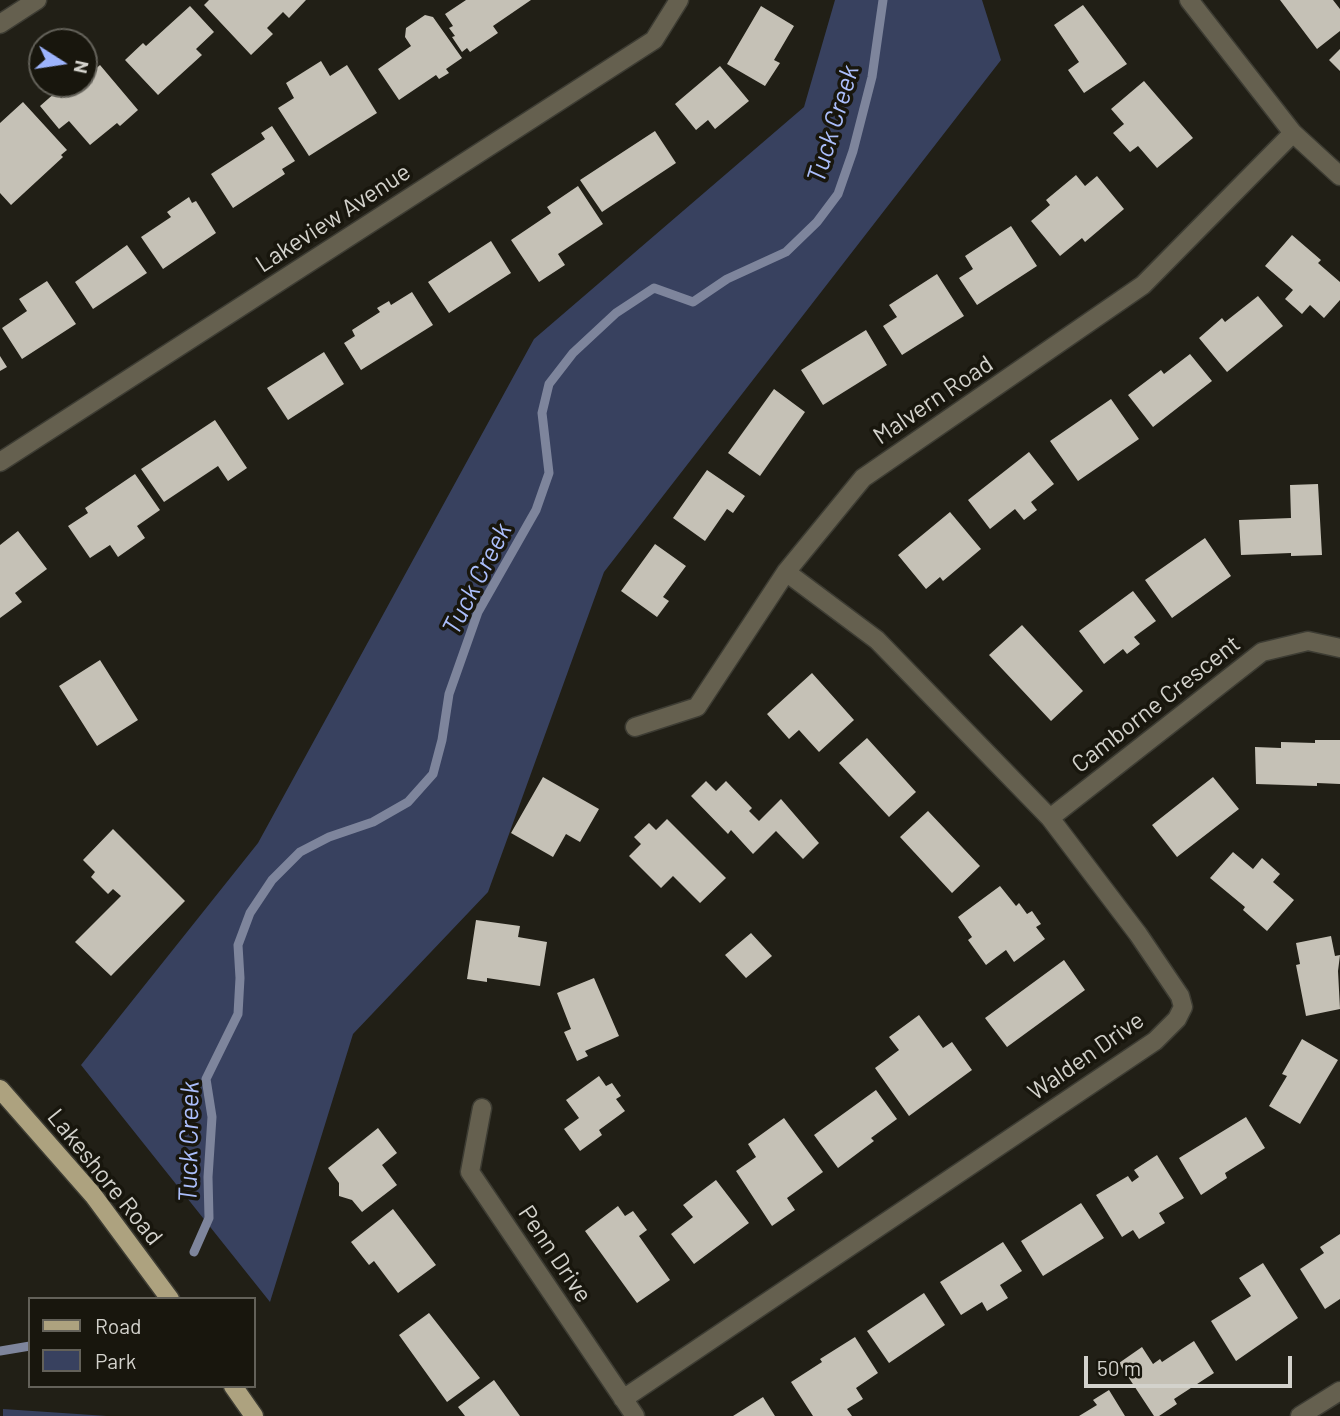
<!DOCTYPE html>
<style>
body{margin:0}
#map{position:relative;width:1340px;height:1416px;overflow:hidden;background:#211f16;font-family:Barlow,sans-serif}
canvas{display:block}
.legend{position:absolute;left:28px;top:1297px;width:228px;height:91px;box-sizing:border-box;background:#18160d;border:2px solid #636159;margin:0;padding:9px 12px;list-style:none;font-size:21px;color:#d3d2cc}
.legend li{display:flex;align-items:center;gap:14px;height:35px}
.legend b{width:35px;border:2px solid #636159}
.north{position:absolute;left:28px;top:28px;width:70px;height:70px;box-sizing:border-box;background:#18160d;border:2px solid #636159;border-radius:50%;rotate:102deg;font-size:19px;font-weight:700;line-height:28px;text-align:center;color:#d3d2cc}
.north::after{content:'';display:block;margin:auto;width:24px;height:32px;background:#9db4fd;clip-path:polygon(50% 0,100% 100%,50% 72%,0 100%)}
.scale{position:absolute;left:1084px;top:1356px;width:208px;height:32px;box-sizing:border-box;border:4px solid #d3d2cc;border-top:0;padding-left:9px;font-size:21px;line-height:24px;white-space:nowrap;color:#d3d2cc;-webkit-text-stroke:5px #18160d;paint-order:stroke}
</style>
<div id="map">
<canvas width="1340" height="1416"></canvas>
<ul class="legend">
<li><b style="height:9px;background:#ada27f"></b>Road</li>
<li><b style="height:19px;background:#38415f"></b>Park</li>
</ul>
<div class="north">N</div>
<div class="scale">50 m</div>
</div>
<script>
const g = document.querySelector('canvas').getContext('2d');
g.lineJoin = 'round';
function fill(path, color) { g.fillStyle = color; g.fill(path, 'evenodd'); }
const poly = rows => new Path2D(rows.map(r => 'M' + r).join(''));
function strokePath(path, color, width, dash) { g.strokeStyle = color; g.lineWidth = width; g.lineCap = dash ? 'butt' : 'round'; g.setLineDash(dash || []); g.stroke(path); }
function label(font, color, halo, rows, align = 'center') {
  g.font = font + ' Barlow,sans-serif'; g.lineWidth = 7; g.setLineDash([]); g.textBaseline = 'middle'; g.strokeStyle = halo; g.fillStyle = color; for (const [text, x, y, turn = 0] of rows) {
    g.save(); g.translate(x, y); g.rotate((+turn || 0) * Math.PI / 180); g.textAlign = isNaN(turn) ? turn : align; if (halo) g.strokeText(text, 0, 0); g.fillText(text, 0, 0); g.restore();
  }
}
fill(poly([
 [835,0,982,0,1001,60,604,572,488,892,353,1034,270,1302,81,1065,258,843,534,339,804,107],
 [3,1409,107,1416,3,1416]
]), '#38415f');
strokePath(poly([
 [194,1252,209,1218,208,1177,212,1117,206,1079,238,1014,240,978,238,945,250,913,272,880,300,852,329,837,373,822,408,802,433,774,442,740,449,694,478,612,536,510,549,473,542,413,549,384,573,353,616,313,654,288,693,302,727,279,786,252,817,222,838,194,853,151,872,77,883,0],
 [0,1351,30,1346]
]), '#7e859c', 9);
fill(poly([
 [209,0,306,0,289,18,283,12,267,28,273,34,251,55,204,5],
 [466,0,531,0,493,26,498,33,470,52,467,48,462,52,452,37,455,36,449,28,453,26,445,14],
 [1280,0,1333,0,1340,9,1340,31,1317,49],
 [1083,5,1127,64,1084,93,1068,70,1079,62,1054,25],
 [190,6,214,32,196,49,202,55,158,95,125,60,143,43,146,46],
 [761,6,794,26,774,60,780,63,765,86,727,64],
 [425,15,433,17,462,58,446,69,449,73,439,79,436,75,399,100,378,69,411,46,405,37,406,28],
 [1340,49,1340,71,1329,60],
 [321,61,330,76,347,65,377,113,309,156,278,108,294,98,286,83],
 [100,65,138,110,120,126,117,123,90,145,69,121,59,129,40,106,56,92,61,98,78,84,84,84,84,79],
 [720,66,749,101,715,129,708,120,696,130,675,104],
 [1144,81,1193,138,1157,168,1138,146,1130,152,1113,133,1124,124,1111,109],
 [23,102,67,150,61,155,63,157,11,205,0,193,0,123],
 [272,126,295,161,282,169,285,174,233,208,211,174,265,139,261,133],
 [655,131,676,163,602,212,580,180],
 [1076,175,1085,186,1097,176,1124,209,1085,242,1082,238,1060,256,1031,221,1050,205,1046,200],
 [578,186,603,224,558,254,565,265,539,282,511,240,551,213,547,207],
 [189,197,192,203,196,201,216,233,163,269,141,237,171,217,167,212],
 [1011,226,1037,266,977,305,959,278,973,269,965,256],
 [1292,235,1321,260,1318,263,1340,282,1340,300,1324,318,1310,305,1302,314,1285,299,1293,290,1265,266],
 [491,241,511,273,449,313,428,282],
 [127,245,147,273,93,309,75,282],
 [937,274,964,316,902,355,883,326,897,317,889,305],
 [47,281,76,324,22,359,2,328,27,311,19,299],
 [412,292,433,325,361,370,344,343,355,336,352,330,380,312,377,308,389,301,391,305],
 [1258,296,1283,326,1227,372,1199,338,1222,318,1225,322],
 [866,330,887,365,823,405,801,370],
 [324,352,344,384,288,420,267,388],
 [1190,354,1212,381,1153,427,1128,395,1161,370,1164,374],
 [0,356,7,367,0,371],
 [774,389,805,412,760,476,728,453],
 [1111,399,1139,439,1078,481,1050,441],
 [215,420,247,468,228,481,218,466,164,502,141,469],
 [1029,452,1054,484,1031,502,1037,510,1024,520,1015,509,990,529,968,500],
 [707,470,745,496,733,513,727,509,705,541,673,518],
 [135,474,160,510,137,526,145,538,118,557,110,545,90,558,68,526,88,513,85,508],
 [1318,484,1322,555,1291,556,1291,553,1241,555,1239,520,1291,518,1290,485],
 [950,512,981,549,943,581,940,577,926,589,898,555],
 [18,531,47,569,15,593,22,602,0,618,0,545],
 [1205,538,1231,576,1172,618,1145,580],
 [655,544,686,566,663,597,669,601,657,617,621,591],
 [1133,591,1156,621,1134,637,1140,644,1127,654,1123,649,1104,664,1079,631],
 [1022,625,1083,691,1051,721,989,655],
 [100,660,138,720,97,746,59,686],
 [812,673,854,720,819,752,799,730,789,739,767,714],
 [867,738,916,792,889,817,839,763],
 [1315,740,1340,740,1340,784,1317,783,1317,786,1256,784,1255,747,1281,748,1281,742,1315,743],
 [543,777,599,809,580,842,566,834,553,857,511,833],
 [1213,777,1239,809,1177,857,1152,825],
 [706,781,716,791,726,781,752,808,749,811,759,821,781,799,819,843,803,859,776,831,753,854,731,830,728,834,691,796],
 [928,811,980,866,952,893,900,837],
 [667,819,726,878,700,903,673,876,661,888,629,856,641,844,634,837,649,823,656,830],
 [113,829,185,901,111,976,75,942,121,896,113,889,108,894,91,877,95,872,83,860],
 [1233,852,1253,869,1262,858,1280,874,1273,882,1294,900,1267,931,1243,910,1245,907,1210,878],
 [1000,886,1016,906,1019,903,1027,914,1032,911,1041,924,1036,927,1045,939,1014,962,1006,950,986,965,968,940,972,937,958,917],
 [476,920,520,926,518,937,547,942,540,986,487,978,487,982,467,979],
 [751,933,772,956,746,978,725,955],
 [1331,936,1335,956,1340,955,1338,971,1340,1009,1306,1016,1296,965,1300,964,1296,943],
 [1064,960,1085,990,1007,1047,985,1018],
 [594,978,619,1036,585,1051,588,1056,577,1061,564,1032,571,1029,557,993],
 [919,1015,943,1048,952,1042,972,1070,909,1116,875,1068,899,1050,889,1037],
 [1302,1039,1338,1060,1300,1124,1269,1106,1287,1076,1282,1074],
 [599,1076,606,1086,612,1083,621,1096,616,1099,625,1111,599,1130,602,1135,580,1151,564,1129,579,1118,566,1100],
 [876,1090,897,1119,871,1138,874,1141,838,1168,814,1135],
 [1246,1117,1265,1148,1225,1173,1227,1178,1201,1195,1179,1158],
 [784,1118,823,1172,787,1198,795,1210,772,1226,736,1171,756,1157,748,1144],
 [378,1128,397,1153,382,1165,397,1185,362,1212,352,1200,339,1196,339,1183,328,1168],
 [1157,1155,1184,1198,1159,1213,1165,1223,1139,1239,1133,1230,1122,1237,1096,1195,1128,1176,1132,1182,1139,1177,1134,1170],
 [716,1180,749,1223,694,1264,671,1234,693,1217,683,1205],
 [1081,1203,1104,1238,1043,1276,1021,1241],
 [618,1206,625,1216,633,1211,647,1230,639,1236,670,1280,637,1303,585,1231],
 [393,1209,436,1265,398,1293,374,1261,369,1265,351,1242],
 [1340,1234,1340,1299,1325,1309,1300,1269,1324,1253,1320,1247],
 [1003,1242,1022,1271,1000,1285,1008,1298,987,1311,982,1302,961,1315,940,1282],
 [1263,1263,1298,1318,1236,1361,1211,1321,1251,1296,1239,1278],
 [924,1293,945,1325,889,1363,867,1331],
 [429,1313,480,1378,447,1402,399,1335],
 [855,1337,878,1373,856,1388,863,1399,847,1409,852,1416,813,1416,791,1382,822,1362,820,1359],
 [1194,1341,1214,1373,1174,1399,1177,1404,1159,1416,1154,1416,1119,1363,1142,1347,1153,1364,1160,1359,1162,1362],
 [494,1380,520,1416,465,1416,458,1407],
 [1109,1390,1125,1416,1079,1416,1097,1405,1093,1400],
 [763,1397,775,1416,733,1416]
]), '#c5c1b6');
const minor = poly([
 [1189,0,1293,133,1340,176],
 [0,24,37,0],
 [0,462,654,40,679,0],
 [635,727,697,707,786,572,863,478,1143,285,1293,133],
 [1050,818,1262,652,1308,641,1340,648],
 [482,1108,470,1172,635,1416],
 [623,1399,1155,1041,1177,1019,1183,1007,1180,996,1138,934,1050,818,877,640,786,572],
 [1300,1416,1340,1391]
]);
const major = poly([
 [0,1089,93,1195,170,1299],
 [233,1386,254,1416]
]);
strokePath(minor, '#3d3c33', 21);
strokePath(major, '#3d3c33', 21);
strokePath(minor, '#65604f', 18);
strokePath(major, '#ada27f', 18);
label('24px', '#d3d2cc', '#18160d', [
 ["Lakeview Avenue",333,218,-33],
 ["Malvern Road",933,400,-34],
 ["Camborne Crescent",1156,704,-38],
 ["Walden Drive",1086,1056,-35],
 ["Lakeshore Road",105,1177,51],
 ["Penn Drive",555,1254,56]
]);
label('italic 26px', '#abbefb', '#18160d', [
 ["Tuck Creek",833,124,-73],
 ["Tuck Creek",477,579,-63],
 ["Tuck Creek",189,1142,-89]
]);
</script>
